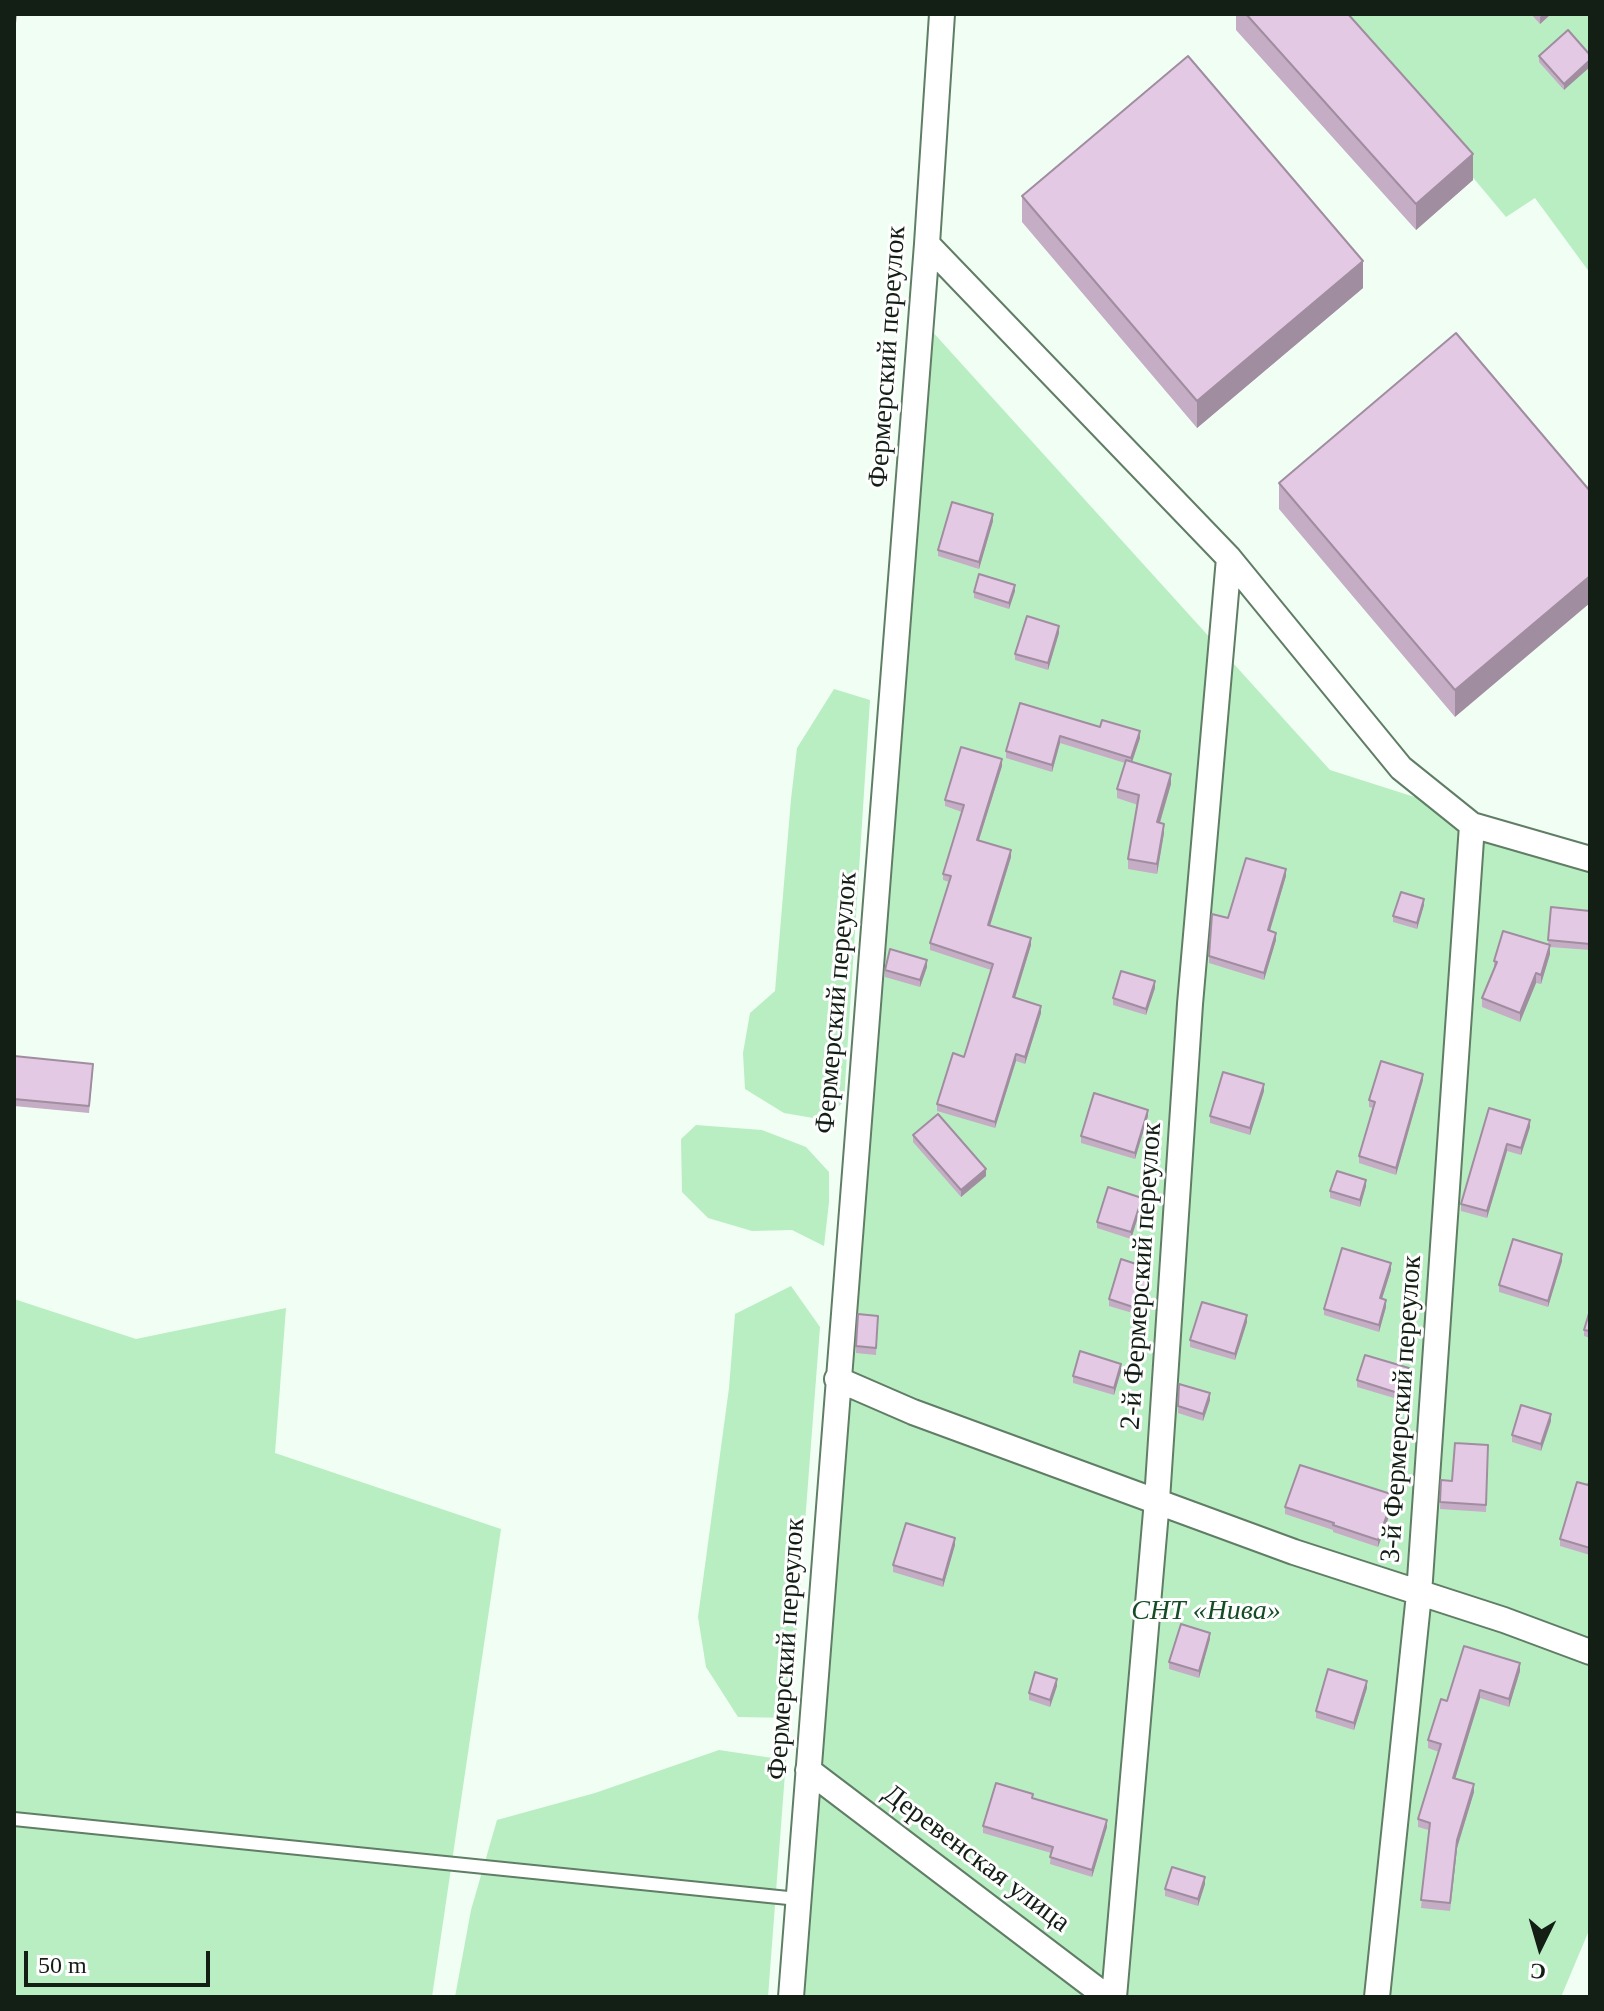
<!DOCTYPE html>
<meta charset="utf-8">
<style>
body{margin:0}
#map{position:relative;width:1604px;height:2011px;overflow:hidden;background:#f1fef3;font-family:"Times New Roman",serif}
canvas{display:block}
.frame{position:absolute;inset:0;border:16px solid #131e15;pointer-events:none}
.north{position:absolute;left:1500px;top:1907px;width:80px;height:80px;-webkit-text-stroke:6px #fff;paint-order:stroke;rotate:185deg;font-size:22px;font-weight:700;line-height:32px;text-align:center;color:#131e15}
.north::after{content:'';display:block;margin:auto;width:28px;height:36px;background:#131e15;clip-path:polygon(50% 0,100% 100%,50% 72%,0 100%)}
.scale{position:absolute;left:24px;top:1951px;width:186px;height:36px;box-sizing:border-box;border:4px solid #131e15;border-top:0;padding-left:10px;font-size:24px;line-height:28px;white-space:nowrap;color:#131e15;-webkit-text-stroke:6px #fff;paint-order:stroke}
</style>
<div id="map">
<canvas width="1604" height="2011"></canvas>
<div class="frame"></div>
<div class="north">С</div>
<div class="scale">50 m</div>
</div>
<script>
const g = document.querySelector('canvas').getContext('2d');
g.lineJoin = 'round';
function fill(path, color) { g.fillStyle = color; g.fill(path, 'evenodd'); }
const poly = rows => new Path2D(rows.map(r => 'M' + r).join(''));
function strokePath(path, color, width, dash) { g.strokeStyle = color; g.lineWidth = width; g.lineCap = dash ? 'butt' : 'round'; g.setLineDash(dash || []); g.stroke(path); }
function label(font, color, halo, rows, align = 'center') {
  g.font = font + ' "Times New Roman",serif'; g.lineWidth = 6; g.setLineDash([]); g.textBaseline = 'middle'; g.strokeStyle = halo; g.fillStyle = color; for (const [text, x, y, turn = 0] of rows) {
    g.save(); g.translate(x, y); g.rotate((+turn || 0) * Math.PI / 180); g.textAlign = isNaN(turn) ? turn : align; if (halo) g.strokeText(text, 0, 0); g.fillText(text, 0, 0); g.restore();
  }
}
fill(poly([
 [1336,14,1590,14,1590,273,1535,198,1506,217],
 [920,318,1330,770,1590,853,1590,1928,1561,1997,792,1997],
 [834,689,870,700,844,1101,825,1120,784,1113,745,1089,743,1053,750,1013,775,991,791,799,797,748],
 [696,1125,762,1130,806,1147,829,1172,829,1202,824,1246,792,1230,752,1231,708,1218,682,1192,681,1139],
 [791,1286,820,1327,790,1718,738,1717,706,1667,698,1617,729,1388,735,1314],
 [14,1299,136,1339,286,1308,275,1453,501,1529,432,1997,14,1997],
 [719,1750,786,1760,768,1997,455,1997,471,1910,497,1820,595,1793]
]), '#b9eec3');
const service = poly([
 [14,1819,798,1899]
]);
const minor = poly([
 [927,244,1229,558,1401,768,1472,825,1590,859],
 [837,1379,913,1412,1294,1552,1504,1620,1590,1652],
 [808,1770,1107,1997],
 [791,1997,927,244,942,14],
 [1114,1997,1157,1500,1190,1004,1229,558],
 [1377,1997,1419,1594,1472,825]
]);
strokePath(service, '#607d65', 16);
strokePath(minor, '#607d65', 28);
strokePath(service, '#fff', 12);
strokePath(minor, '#fff', 24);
fill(poly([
 [1236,14,1348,14,1473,180,1416,230,1236,30],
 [1531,14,1551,14,1540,24],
 [1568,30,1564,90,1539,62,1539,56],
 [1022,196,1363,288,1197,428,1022,222],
 [1456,333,1455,717,1279,509,1279,483],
 [993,521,979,569,938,556,938,550],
 [1015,591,1009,609,974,598,974,592],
 [1059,633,1048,670,1015,660,1015,654],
 [1020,703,1140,738,1132,762,1171,784,1160,823,1164,833,1157,874,1128,869,1128,859,1138,805,1117,798,1117,789,1125,763,1060,743,1052,772,1006,758,1006,751],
 [1002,766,979,840,1011,857,990,926,1031,945,1015,998,1041,1013,1025,1064,1016,1061,995,1128,937,1111,937,1104,964,1057,991,970,930,950,930,943,949,882,943,880,943,874,962,812,945,806,945,800],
 [1286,876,1270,931,1276,940,1264,980,1209,963,1209,956,1228,918],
 [1424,905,1417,929,1393,922,1393,916],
 [1551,907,1590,911,1590,950,1550,947,1550,954,1541,984,1536,983,1520,1022,1482,1007,1482,998,1494,969,1494,961,1548,945],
 [927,967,920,987,885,977,885,970],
 [1155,988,1146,1015,1113,1005,1113,998],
 [14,1056,93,1071,89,1113,14,1106],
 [1423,1080,1396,1175,1359,1163,1359,1156,1373,1108,1369,1107,1369,1100],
 [1264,1091,1250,1135,1210,1123,1210,1116],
 [1489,1108,1530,1127,1521,1155,1507,1151,1487,1218,1461,1211,1461,1204],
 [1148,1116,1135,1159,1081,1143,1081,1136],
 [913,1135,986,1176,961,1197,913,1142],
 [1366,1186,1360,1207,1330,1198,1330,1191],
 [1142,1204,1131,1239,1097,1228,1097,1222],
 [1562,1261,1548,1307,1499,1292,1499,1285],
 [1391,1270,1382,1299,1386,1307,1379,1332,1324,1315,1324,1309],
 [1151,1276,1139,1315,1109,1306,1109,1299],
 [1590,1310,1590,1338,1584,1336,1584,1330],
 [878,1316,876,1355,856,1353,856,1346],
 [1247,1322,1235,1360,1190,1347,1190,1340],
 [1121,1371,1114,1395,1073,1383,1073,1376],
 [1409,1375,1401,1400,1357,1387,1357,1380],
 [1179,1384,1210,1400,1203,1421,1178,1413],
 [1551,1421,1541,1451,1512,1442,1512,1435],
 [1488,1445,1486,1512,1440,1509,1441,1480,1452,1481],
 [1590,1480,1590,1555,1560,1546,1560,1539,1588,1485],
 [1394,1502,1378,1547,1333,1532,1333,1530,1285,1514,1285,1507],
 [955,1545,943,1587,893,1572,893,1565],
 [1210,1639,1199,1678,1169,1669,1169,1662],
 [1520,1671,1509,1707,1480,1698,1455,1778,1474,1792,1457,1848,1450,1911,1421,1908,1429,1830,1418,1827,1418,1819,1439,1752,1428,1748,1428,1740,1447,1701],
 [1057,1686,1050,1707,1029,1700,1029,1693],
 [1367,1688,1354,1730,1316,1718,1316,1711],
 [1033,1798,1107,1827,1092,1877,1050,1864,1051,1853,983,1833,983,1826],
 [1205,1884,1198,1906,1165,1896,1165,1889]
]), '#c4adc5');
fill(poly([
 [14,14,17,14,14,42],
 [1543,14,1551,14,1540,24,1540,17],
 [1590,60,1590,67,1564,90,1564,84],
 [1473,154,1473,180,1416,230,1416,204],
 [1363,261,1363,288,1197,428,1197,401],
 [993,514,993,521,979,569,979,562],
 [1590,576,1590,603,1455,717,1455,690],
 [1015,585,1015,591,1009,609,1009,603],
 [1059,626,1059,633,1048,670,1048,663],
 [1140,731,1140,738,1131,765,1131,758],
 [1060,736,1060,743,1052,772,1052,765],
 [1002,759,1002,766,977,846,977,840],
 [1171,774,1171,784,1157,832,1157,822],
 [1164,824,1164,833,1157,874,1157,864],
 [1011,850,1011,857,988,932,988,925],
 [1286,869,1286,876,1268,937,1268,930],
 [1424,899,1424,905,1417,929,1417,923],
 [1276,933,1276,940,1264,980,1264,973],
 [1031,938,1031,945,1013,1004,1013,997],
 [1550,945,1550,954,1541,984,1541,975],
 [927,960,927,967,920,987,920,980],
 [1536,973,1536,983,1520,1022,1520,1013],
 [1155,981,1155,988,1146,1015,1146,1009],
 [1041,1006,1041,1013,1025,1064,1025,1057],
 [1016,1054,1016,1061,995,1128,995,1122],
 [1423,1074,1423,1080,1396,1175,1396,1168],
 [1264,1084,1264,1091,1250,1135,1250,1128],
 [1148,1110,1148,1116,1135,1159,1135,1153],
 [1530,1120,1530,1127,1521,1155,1521,1148],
 [1507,1144,1507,1151,1487,1218,1487,1211],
 [986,1169,986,1176,961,1197,961,1190],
 [1366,1180,1366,1186,1360,1207,1360,1200],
 [1142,1198,1142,1204,1131,1239,1131,1232],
 [1562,1254,1562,1261,1548,1307,1548,1301],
 [1391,1263,1391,1270,1380,1305,1380,1298],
 [1151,1269,1151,1276,1139,1315,1139,1309],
 [1386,1300,1386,1307,1379,1332,1379,1325],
 [1247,1315,1247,1322,1235,1360,1235,1354],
 [1121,1364,1121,1371,1114,1395,1114,1388],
 [1409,1368,1409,1375,1401,1400,1401,1394],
 [1210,1393,1210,1400,1203,1421,1203,1414],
 [1551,1414,1551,1421,1541,1451,1541,1444],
 [1394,1495,1394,1502,1378,1547,1378,1540],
 [955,1538,955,1545,943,1587,943,1580],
 [1210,1633,1210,1639,1199,1678,1199,1671],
 [1520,1663,1520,1671,1509,1707,1509,1699],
 [1057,1679,1057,1686,1050,1707,1050,1700],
 [1367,1681,1367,1688,1354,1730,1354,1723],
 [1480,1690,1480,1698,1453,1786,1453,1778],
 [1474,1784,1474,1792,1457,1848,1450,1911,1457,1840],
 [1107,1820,1107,1827,1092,1877,1092,1870],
 [1205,1877,1205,1884,1198,1906,1198,1899]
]), '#a08da0');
const building = poly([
 [1246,14,1348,14,1473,154,1416,204,1246,14],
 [1568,30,1590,55,1590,60,1564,84,1539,56,1568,30],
 [1188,56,1363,261,1197,401,1022,196,1188,56],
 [1456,333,1590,491,1590,576,1455,690,1279,483,1456,333],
 [952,502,993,514,979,562,938,550,952,502],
 [979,574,1015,585,1009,603,974,592,979,574],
 [1027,616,1059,626,1048,663,1015,654,1027,616],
 [1020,703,1100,727,1102,720,1140,731,1131,758,1060,736,1052,765,1006,751,1020,703],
 [961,747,1002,759,977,840,1011,850,988,925,1031,938,1013,997,1041,1006,1025,1057,1016,1054,995,1122,937,1104,953,1053,964,1057,993,964,930,943,951,876,943,874,964,805,945,800,961,747],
 [1126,760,1171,774,1157,822,1164,824,1157,864,1128,859,1139,795,1117,789,1126,760],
 [1246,858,1286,869,1268,930,1276,933,1264,973,1209,956,1212,914,1228,918,1246,858],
 [1401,892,1424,899,1417,923,1393,916,1401,892],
 [1551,907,1590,911,1590,944,1548,940,1551,907],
 [1503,931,1550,945,1541,975,1536,973,1520,1013,1482,998,1497,962,1494,961,1503,931],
 [890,949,927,960,920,980,885,970,890,949],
 [1121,971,1155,981,1146,1009,1113,998,1121,971],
 [14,1056,93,1064,89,1106,14,1099,14,1056],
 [1381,1061,1423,1074,1396,1168,1359,1156,1375,1102,1369,1100,1381,1061],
 [1223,1072,1264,1084,1250,1128,1210,1116,1223,1072],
 [1094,1093,1148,1110,1135,1153,1081,1136,1094,1093],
 [1489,1108,1530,1120,1521,1148,1507,1144,1487,1211,1461,1204,1489,1108],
 [938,1114,986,1169,961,1190,913,1135,938,1114],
 [1337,1171,1366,1180,1360,1200,1330,1191,1337,1171],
 [1108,1187,1142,1198,1131,1232,1097,1222,1108,1187],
 [1513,1239,1562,1254,1548,1301,1499,1285,1513,1239],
 [1342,1248,1391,1263,1380,1298,1386,1300,1379,1325,1324,1309,1342,1248],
 [1121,1259,1151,1269,1139,1309,1109,1299,1121,1259],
 [1202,1302,1247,1315,1235,1354,1190,1340,1202,1302],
 [1590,1310,1590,1331,1584,1330,1590,1310],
 [858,1314,878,1316,876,1348,856,1346,858,1314],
 [1080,1351,1121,1364,1114,1388,1073,1376,1080,1351],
 [1365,1355,1409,1368,1401,1394,1357,1380,1365,1355],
 [1179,1384,1210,1393,1203,1414,1178,1406,1179,1384],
 [1521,1405,1551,1414,1541,1444,1512,1435,1521,1405],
 [1455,1443,1488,1445,1486,1505,1440,1502,1441,1480,1452,1481,1455,1443],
 [1300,1465,1394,1495,1378,1540,1333,1525,1334,1523,1285,1507,1300,1465],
 [1590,1480,1590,1548,1560,1539,1577,1482,1588,1485,1590,1480],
 [906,1523,955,1538,943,1580,893,1565,906,1523],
 [1181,1624,1210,1633,1199,1671,1169,1662,1181,1624],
 [1464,1646,1520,1663,1509,1699,1480,1690,1453,1778,1474,1784,1457,1840,1450,1903,1421,1900,1430,1823,1418,1819,1441,1744,1428,1740,1441,1699,1447,1701,1464,1646],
 [1328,1669,1367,1681,1354,1723,1316,1711,1328,1669],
 [1035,1672,1057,1679,1050,1700,1029,1693,1035,1672],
 [996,1783,1033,1794,1032,1798,1107,1820,1092,1870,1050,1857,1053,1847,983,1826,996,1783],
 [1172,1867,1205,1877,1198,1899,1165,1889,1172,1867]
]);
fill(building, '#e4c9e5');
strokePath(building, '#a08da0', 2);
label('28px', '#131e15', '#fff', [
 ["Фермерский переулок",888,357,-86],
 ["Фермерский переулок",837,1003,-85],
 ["2-й Фермерский переулок",1142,1276,-86],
 ["3-й Фермерский переулок",1402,1409,-86],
 ["Фермерский переулок",787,1649,-86],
 ["Деревенская улица",976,1859,37]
]);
label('italic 28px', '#144d25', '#fff', [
 ["СНТ «Нива»",1206,1612]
]);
</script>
